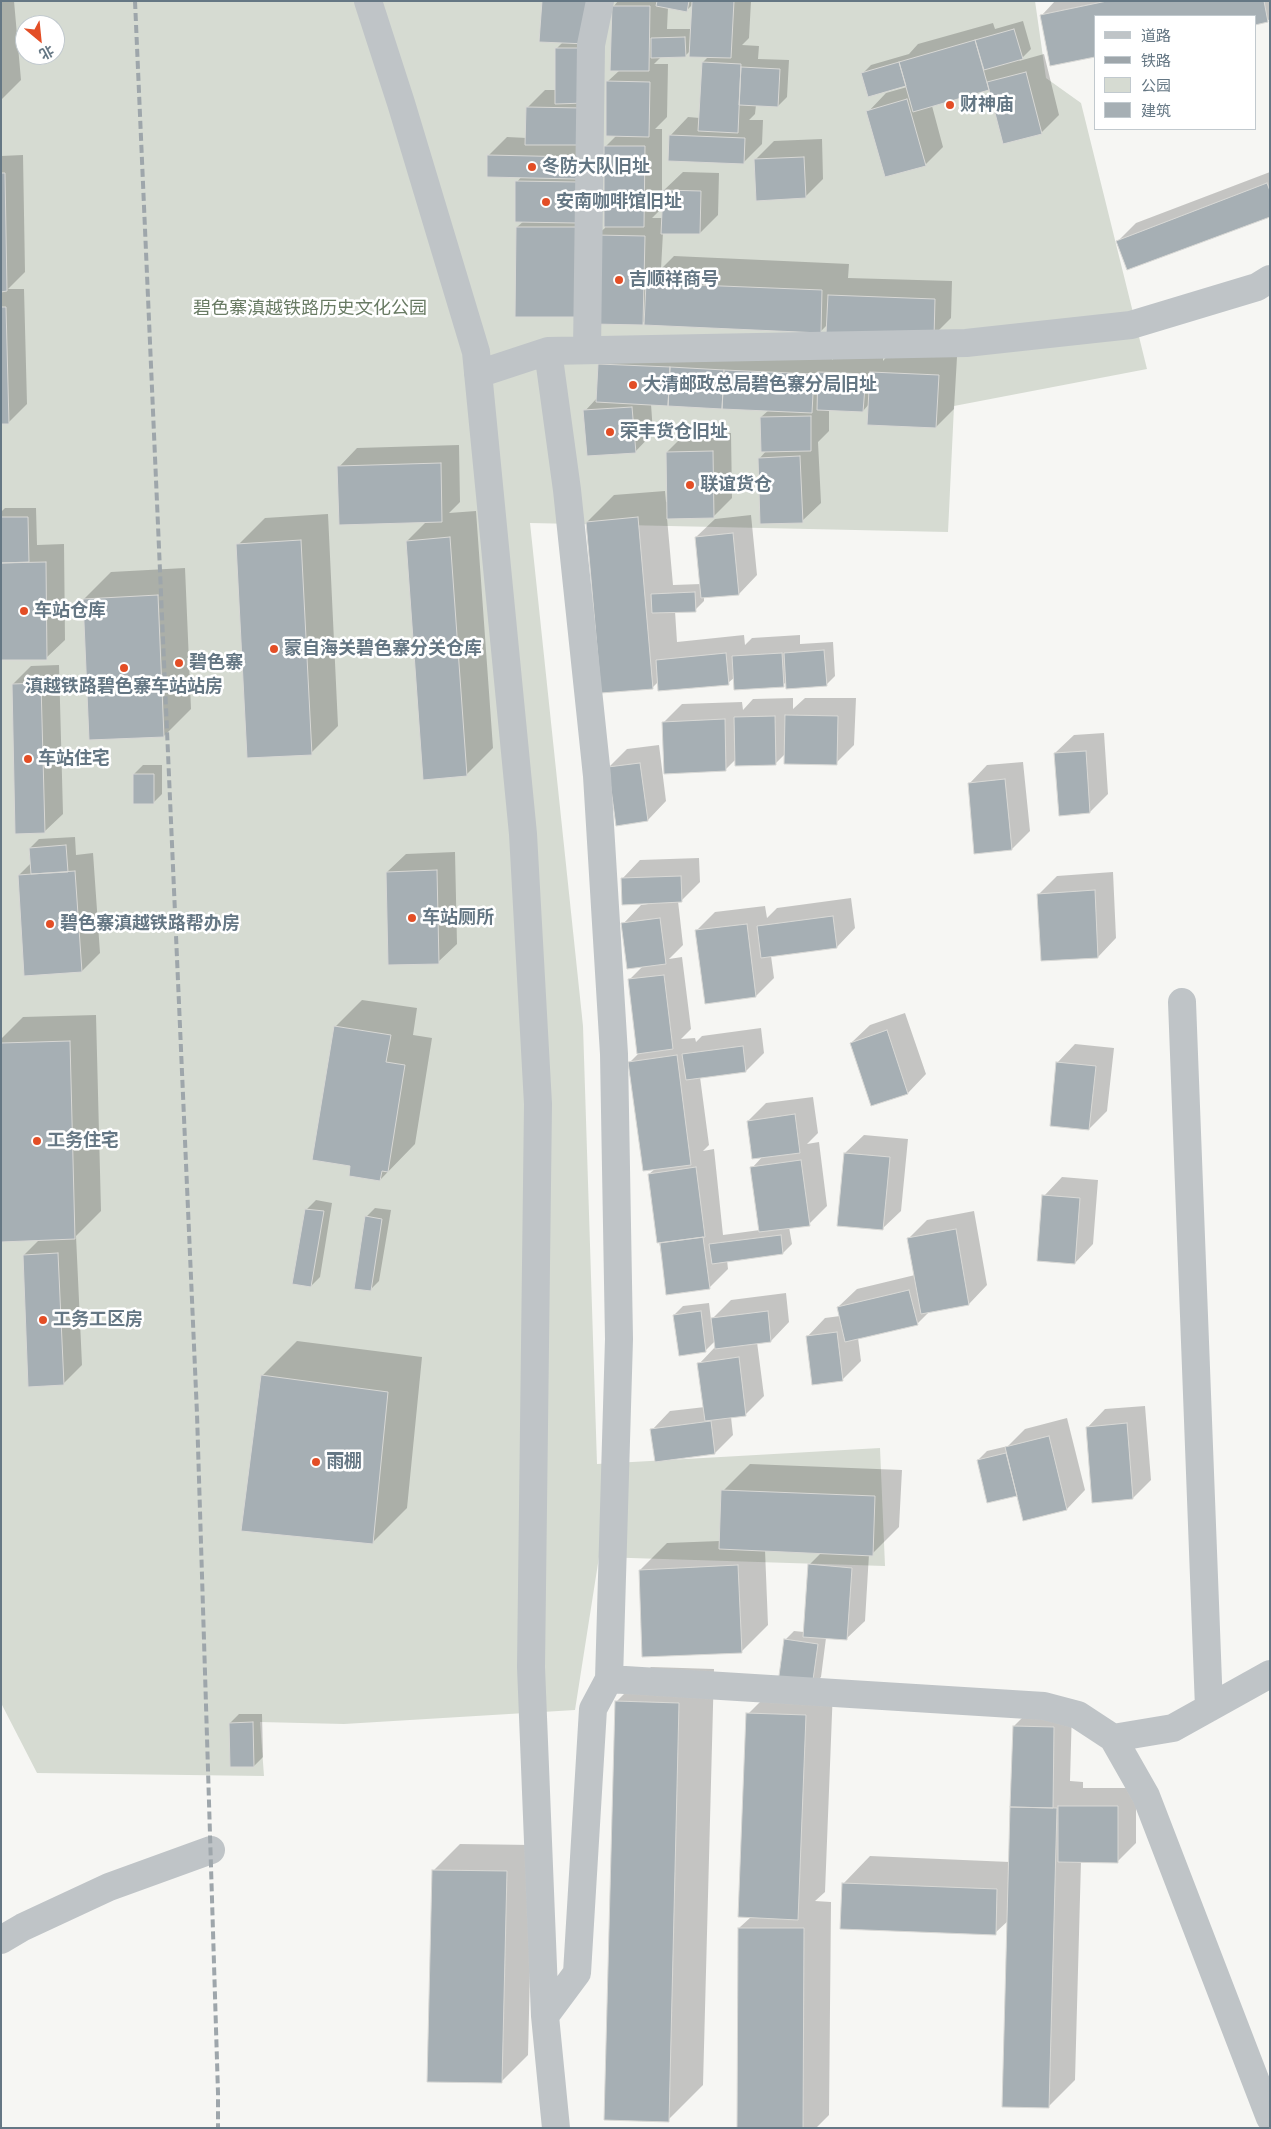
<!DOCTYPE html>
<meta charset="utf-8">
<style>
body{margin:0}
#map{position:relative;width:1271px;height:2129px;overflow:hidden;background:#f6f6f3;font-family:Inter,"Noto Sans SC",sans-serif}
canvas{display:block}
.frame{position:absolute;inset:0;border:2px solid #657784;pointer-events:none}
.legend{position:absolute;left:1094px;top:15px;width:162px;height:115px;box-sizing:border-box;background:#fff;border:1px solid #c1c9ce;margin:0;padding:6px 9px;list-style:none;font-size:15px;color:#657784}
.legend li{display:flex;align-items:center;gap:10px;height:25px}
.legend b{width:25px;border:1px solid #c1c9ce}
.north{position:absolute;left:15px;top:15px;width:50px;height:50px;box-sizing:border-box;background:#fff;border:1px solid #c1c9ce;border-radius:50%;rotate:152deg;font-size:14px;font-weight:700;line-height:20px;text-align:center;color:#657784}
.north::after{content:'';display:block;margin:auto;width:18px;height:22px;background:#e34e26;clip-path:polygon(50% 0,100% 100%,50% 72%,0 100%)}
</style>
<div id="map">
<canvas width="1271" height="2129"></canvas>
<div class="frame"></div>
<ul class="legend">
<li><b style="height:6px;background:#bfc4c7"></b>道路</li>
<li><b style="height:6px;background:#9ea6ab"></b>铁路</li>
<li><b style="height:14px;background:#d6dbd2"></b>公园</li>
<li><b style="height:14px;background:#a6afb4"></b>建筑</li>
</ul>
<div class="north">北</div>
</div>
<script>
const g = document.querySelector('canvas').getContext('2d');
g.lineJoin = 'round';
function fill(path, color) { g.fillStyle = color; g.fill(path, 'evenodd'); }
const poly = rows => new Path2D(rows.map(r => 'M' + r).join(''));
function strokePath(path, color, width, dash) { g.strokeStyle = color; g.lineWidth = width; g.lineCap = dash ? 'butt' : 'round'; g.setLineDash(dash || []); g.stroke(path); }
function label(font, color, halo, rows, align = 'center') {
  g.font = font + ' Inter,"Noto Sans SC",sans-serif'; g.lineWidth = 5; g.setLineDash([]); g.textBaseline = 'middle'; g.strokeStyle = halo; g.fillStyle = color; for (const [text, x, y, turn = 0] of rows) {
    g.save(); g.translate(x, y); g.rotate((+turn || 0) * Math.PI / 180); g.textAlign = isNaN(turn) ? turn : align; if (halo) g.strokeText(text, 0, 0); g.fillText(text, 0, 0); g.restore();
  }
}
fill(poly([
 [1,1,1035,1,1046,78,1081,103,1147,369,954,406,948,532,530,523,583,1026,597,1464,880,1448,885,1566,599,1557,575,1710,344,1724,260,1722,264,1776,37,1773,1,1703],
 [25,25,55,25,55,55,25,55]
]), '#d6dbd2');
fill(poly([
 [1,1,14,1,21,80,1,100],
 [618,1,751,1,749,38,742,45,759,46,758,59,789,60,787,97,778,106,756,105,755,114,749,120,763,120,762,144,743,163,670,136,688,117,700,118,703,62,709,56,691,50,685,56,662,56,654,64,668,64,667,117,655,129,662,129,662,192,683,172,719,173,718,215,700,233,663,232,661,269,674,256,849,264,848,278,952,281,951,318,933,336,827,325,820,332,645,320,642,324,517,227,524,221,517,182,522,176,489,155,507,137,527,138,527,108,545,90,556,90,556,49,563,42,605,24,597,235,605,228,605,147,617,135,607,82,620,70,613,7],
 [693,4,692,29,667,29,668,7,686,11],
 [664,206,663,218,652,218],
 [1055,1,1270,1,1270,19,1267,21,1255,24,1255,16,1042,15],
 [1023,21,1031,49,1019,61,1044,54,1059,115,1041,133,990,89,932,106,943,147,925,165,868,112,886,93,907,87,906,85,862,74,871,65,909,54,918,44,993,23,995,29],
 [822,139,823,179,805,197,756,159,774,141],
 [23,155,25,272,8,289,24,289,27,404,8,423,1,423,1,156],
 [1270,172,1270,215,1118,241,1136,223],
 [618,346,832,356,832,360,838,354,883,356,883,361,889,354,957,357,954,409,936,427,869,404,863,411,829,409,829,431,818,442,821,503,802,521,759,459,767,450,761,417,769,410,651,404,653,433,635,452,585,411,597,398,600,364],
 [731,433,732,498,714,516,667,518,673,585,701,584,696,537,715,519,751,515,757,575,739,594,704,597,704,601,695,610,675,611,677,642,744,635,745,645,752,638,800,635,800,644,833,642,835,676,826,685,787,681,783,685,735,677,728,683,659,681,652,688,587,522,614,495,665,491,666,502,668,502,667,452,685,434],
 [459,445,460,502,449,513,476,511,493,748,466,775,407,541,427,521,339,467,357,448],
 [5,508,36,508,37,545,64,544,65,640,46,658,1,659,1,512],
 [328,514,338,726,311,753,238,545,265,518],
 [185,568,191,709,164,736,84,599,111,572],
 [59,665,63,814,44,832,13,684,31,666],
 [793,698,793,709,805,698,856,698,854,745,836,763,786,753,775,764,736,759,726,769,664,722,682,704,742,702,743,710,753,699],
 [1104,733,1108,794,1090,812,1055,753,1074,735],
 [659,745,666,801,648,820,617,824,609,767,627,749],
 [1023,762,1030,831,1012,849,969,784,987,765],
 [143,765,162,765,162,794,153,803,134,774],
 [75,837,76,855,93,853,100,953,82,971,19,875,31,863,30,848,39,839],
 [455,852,457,944,438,962,387,872,406,854],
 [699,858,700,882,681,901,678,901,683,945,669,959,682,957,691,1029,681,1039,695,1038,696,1042,702,1036,761,1028,764,1053,746,1071,700,1077,709,1145,703,1151,714,1149,723,1235,760,1230,752,1168,763,1156,748,1121,766,1103,813,1097,818,1133,807,1144,819,1142,827,1206,809,1224,789,1227,792,1244,783,1253,727,1260,728,1269,709,1288,667,1293,649,1174,656,1168,630,1062,639,1053,629,980,643,966,623,924,641,905,648,904,648,902,622,879,640,860],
 [1113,872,1116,938,1098,957,1039,894,1057,876],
 [851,898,855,928,837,947,771,956,774,978,756,996,696,931,715,912,765,906,767,918,777,908],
 [362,1000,417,1008,413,1035,432,1038,415,1144,380,1180,352,1165,335,1027],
 [905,1013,926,1074,908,1093,872,1104,851,1043,870,1025],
 [96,1015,101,1211,76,1236,82,1365,63,1384,24,1255,40,1239,1,1240,1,1039,23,1017],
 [1075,1044,1114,1048,1107,1111,1089,1129,1057,1063],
 [864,1135,908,1139,901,1211,882,1229,845,1153],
 [1062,1177,1098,1180,1093,1244,1075,1263,1044,1196],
 [316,1200,332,1203,320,1277,311,1286,294,1283,307,1209],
 [375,1208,391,1210,379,1281,370,1290,366,1217],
 [974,1211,987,1285,969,1304,930,1311,917,1324,858,1338,861,1361,842,1380,807,1337,825,1318,840,1316,838,1307,857,1289,915,1275,908,1239,927,1220],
 [786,1293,789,1322,771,1341,757,1342,764,1396,745,1415,731,1417,733,1435,715,1453,652,1430,670,1411,705,1407,699,1364,716,1346,715,1341,705,1351,674,1315,683,1306,709,1303,711,1320,731,1300],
 [297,1341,422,1357,407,1508,372,1543,262,1376],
 [1145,1406,1151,1480,1133,1498,1087,1428,1105,1409],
 [1067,1418,1085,1490,1067,1509,1018,1493,978,1460,987,1451,1008,1446,1025,1429],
 [750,1464,902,1470,899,1527,872,1554,869,1554,865,1621,846,1639,826,1638,821,1677,812,1686,785,1640,794,1631,804,1632,809,1565,822,1552,765,1550,768,1625,741,1652,640,1570,667,1543,720,1541,723,1491],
 [651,1667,714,1669,703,2085,668,2120,616,1702],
 [775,1687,833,1689,825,1892,815,1901,831,1902,829,2115,816,2128,738,2128,739,1928,751,1917,748,1714],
 [1032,1708,1072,1709,1070,1781,1083,1782,1083,1788,1136,1788,1136,1843,1117,1862,1081,1861,1075,2080,1048,2107,1009,1920,995,1933,843,1884,870,1856,1010,1862,1014,1726],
 [239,1714,262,1714,263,1757,254,1766,230,1723],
 [460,1844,533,1845,528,2055,501,2082,433,1871]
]), '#0003');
const building = poly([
 [542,1,590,1,587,44,539,42,542,1],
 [657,1,689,1,687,12,656,6,657,1],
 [692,1,734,1,731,58,689,57,692,1],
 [1107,1,1264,1,1268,22,1255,25,1255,16,1095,16,1095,57,1050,66,1040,15,1107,1],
 [612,6,650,6,649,71,610,71,612,6],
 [1014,29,1023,59,984,70,975,40,1014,29],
 [685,37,686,57,651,58,651,38,685,37],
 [975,40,989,90,913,112,899,62,975,40],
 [555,48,586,48,586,103,555,104,555,48],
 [702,62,741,64,738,133,698,131,702,62],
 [899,62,906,86,868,97,861,73,899,62],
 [741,67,780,69,778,107,739,105,741,67],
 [1026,72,1042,134,1003,144,987,82,1026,72],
 [606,81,650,82,649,137,606,136,606,81],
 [907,99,926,166,885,177,866,111,907,99],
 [526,107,583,108,582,145,525,145,526,107],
 [669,135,745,138,744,164,668,161,669,135],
 [604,146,645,146,644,227,604,227,604,146],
 [487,155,577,157,577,179,487,177,487,155],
 [804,157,806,198,756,201,754,159,804,157],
 [1,173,5,173,7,291,1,292,1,173],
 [515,181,578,182,577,223,515,222,515,181],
 [1267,183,1270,191,1270,217,1127,270,1116,241,1267,183],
 [663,190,701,191,700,234,661,234,663,190],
 [516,227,580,227,579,317,515,317,516,227],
 [595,235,645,236,643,325,593,324,595,235],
 [646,283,822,290,821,333,644,325,646,283],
 [828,295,935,299,934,338,826,334,828,295],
 [1,307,6,307,9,424,1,424,1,307],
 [598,364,670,367,668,406,596,402,598,364],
 [670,367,724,370,722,409,668,406,670,367],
 [724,370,814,374,812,413,722,409,724,370],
 [818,372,866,374,863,412,817,410,818,372],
 [870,372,939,375,936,428,867,425,870,372],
 [632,407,636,453,587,456,583,410,632,407],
 [811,416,811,451,761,452,760,417,811,416],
 [713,451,714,518,667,519,666,452,713,451],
 [800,456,803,523,760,524,758,458,800,456],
 [441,463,442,522,339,525,337,466,441,463],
 [1,517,28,517,29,562,1,563,1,517],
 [638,517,653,689,601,693,586,522,638,517],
 [733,533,739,595,701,598,695,537,733,533],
 [450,537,467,776,423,780,406,541,450,537],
 [301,540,312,755,247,758,236,544,301,540],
 [46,562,47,660,1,660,1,563,46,562],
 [695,592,696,612,652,613,651,594,695,592],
 [158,595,164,737,89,740,83,599,158,595],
 [824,650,827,686,786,689,784,653,824,650],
 [726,653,729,685,658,691,656,660,726,653],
 [782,653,784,687,734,690,732,656,782,653],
 [41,683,45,833,15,834,12,684,41,683],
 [785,715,838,716,837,765,784,764,785,715],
 [775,716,776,765,735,766,734,717,775,716],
 [725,719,726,771,664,774,662,722,725,719],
 [1086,751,1090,813,1059,816,1054,753,1086,751],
 [640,763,648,821,616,826,608,767,640,763],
 [133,774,154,774,154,804,133,804,133,774],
 [1005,779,1012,850,974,854,968,783,1005,779],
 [66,845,68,872,31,874,29,848,66,845],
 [437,870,439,964,388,965,386,872,437,870],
 [75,871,82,972,24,976,18,875,75,871],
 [681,876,682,902,622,905,621,878,681,876],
 [1095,890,1098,958,1041,961,1037,894,1095,890],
 [833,916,837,948,761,958,757,926,833,916],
 [660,918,666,964,627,969,621,923,660,918],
 [747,924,756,997,705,1004,695,930,747,924],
 [664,975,673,1049,637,1054,628,979,664,975],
 [334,1026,391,1035,386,1062,405,1065,388,1172,382,1171,380,1181,349,1176,350,1166,312,1160,334,1026],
 [887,1030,908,1094,871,1106,850,1043,887,1030],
 [70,1041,75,1239,1,1242,1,1043,70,1041],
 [743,1046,746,1072,686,1080,682,1054,743,1046],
 [677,1055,691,1165,643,1171,628,1062,677,1055],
 [1056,1062,1096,1066,1089,1130,1050,1126,1056,1062],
 [795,1114,800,1153,752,1159,747,1121,795,1114],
 [844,1153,890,1157,883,1230,837,1226,844,1153],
 [801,1160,810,1226,759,1232,750,1167,801,1160],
 [696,1167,705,1237,657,1243,648,1174,696,1167],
 [1042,1195,1080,1198,1075,1264,1037,1261,1042,1195],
 [305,1209,324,1211,311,1287,292,1284,305,1209],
 [365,1216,382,1219,371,1291,354,1289,365,1216],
 [956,1229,969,1305,921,1314,907,1238,956,1229],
 [781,1235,783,1254,712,1264,709,1244,781,1235],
 [703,1237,710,1289,666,1295,660,1243,703,1237],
 [58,1253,64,1385,28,1387,23,1255,58,1253],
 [909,1290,918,1325,845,1342,837,1307,909,1290],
 [701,1311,706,1352,679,1356,673,1315,701,1311],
 [768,1311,771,1342,715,1349,711,1318,768,1311],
 [837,1332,843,1381,812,1385,806,1336,837,1332],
 [739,1357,746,1416,705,1421,697,1363,739,1357],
 [261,1375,388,1392,373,1544,241,1531,261,1375],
 [711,1421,715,1454,655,1462,650,1429,711,1421],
 [1127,1423,1133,1499,1092,1503,1086,1427,1127,1423],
 [1049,1436,1067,1510,1023,1521,1005,1447,1049,1436],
 [1006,1453,1017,1496,987,1503,977,1460,1006,1453],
 [721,1490,875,1496,873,1556,719,1549,721,1490],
 [808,1564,852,1568,847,1640,803,1637,808,1564],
 [738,1565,742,1653,642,1657,639,1570,738,1565],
 [784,1639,818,1644,812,1687,778,1683,784,1639],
 [615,1701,679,1703,669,2122,604,2120,615,1701],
 [746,1713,806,1715,798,1920,738,1917,746,1713],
 [253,1722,254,1767,230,1767,229,1723,253,1722],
 [1013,1726,1054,1727,1053,1808,1010,1807,1013,1726],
 [1058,1806,1118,1806,1118,1863,1058,1862,1058,1806],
 [1010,1807,1057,1808,1049,2108,1002,2107,1010,1807],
 [432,1870,507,1871,502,2083,427,2082,432,1870],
 [842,1883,997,1889,996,1935,840,1929,842,1883],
 [738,1928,804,1928,803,2128,737,2128,738,1928]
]);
fill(building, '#a6afb4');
strokePath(building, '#d8d8d5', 1);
strokePath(poly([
 [368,1,401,103,476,352,523,834,538,1104,531,1667,545,2016,556,2128],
 [587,350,591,45,600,1],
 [548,351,567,490,597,776,614,1054,619,1339,609,1679],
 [478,374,548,351,966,343,1131,325,1257,287,1270,279],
 [1182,1002,1209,1708],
 [1113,1738,1173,1728,1270,1674],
 [1,1940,23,1927,109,1887,211,1850],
 [545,2016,577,1973,593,1709,609,1679,1044,1706,1078,1715,1113,1738,1146,1796,1270,2118]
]), '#bfc4c7', 28);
strokePath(poly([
 [135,1,197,1414,218,2093,218,2128]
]), '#9ea6ab', 4, [8, 4]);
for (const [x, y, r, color] of [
 [950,105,5,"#e34e26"],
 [532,167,5,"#e34e26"],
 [546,202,5,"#e34e26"],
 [619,280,5,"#e34e26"],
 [633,385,5,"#e34e26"],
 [610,432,5,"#e34e26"],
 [690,485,5,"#e34e26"],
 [24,611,5,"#e34e26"],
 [274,649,5,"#e34e26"],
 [179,663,5,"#e34e26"],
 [124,668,5,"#e34e26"],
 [28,759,5,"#e34e26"],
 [412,918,5,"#e34e26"],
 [50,924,5,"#e34e26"],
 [37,1141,5,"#e34e26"],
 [43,1320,5,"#e34e26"],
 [316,1462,5,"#e34e26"]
]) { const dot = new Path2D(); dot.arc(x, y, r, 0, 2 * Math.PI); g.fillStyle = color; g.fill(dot); strokePath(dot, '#fff', 2); }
label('bold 18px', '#657784', '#fff', [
 ["财神庙",960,105],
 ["冬防大队旧址",542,167],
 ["安南咖啡馆旧址",556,202],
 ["吉顺祥商号",629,280],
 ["大清邮政总局碧色寨分局旧址",643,385],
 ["荣丰货仓旧址",620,432],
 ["联谊货仓",700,485],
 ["车站仓库",34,611],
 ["蒙自海关碧色寨分关仓库",284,649],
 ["碧色寨",189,663],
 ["滇越铁路碧色寨车站站房",124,687,"center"],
 ["车站住宅",38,759],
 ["车站厕所",422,918],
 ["碧色寨滇越铁路帮办房",60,924],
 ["工务住宅",47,1141],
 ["工务工区房",53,1320],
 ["雨棚",326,1462]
], 'left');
label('18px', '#697b64', '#fff', [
 ["碧色寨滇越铁路历史文化公园",310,309]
]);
</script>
